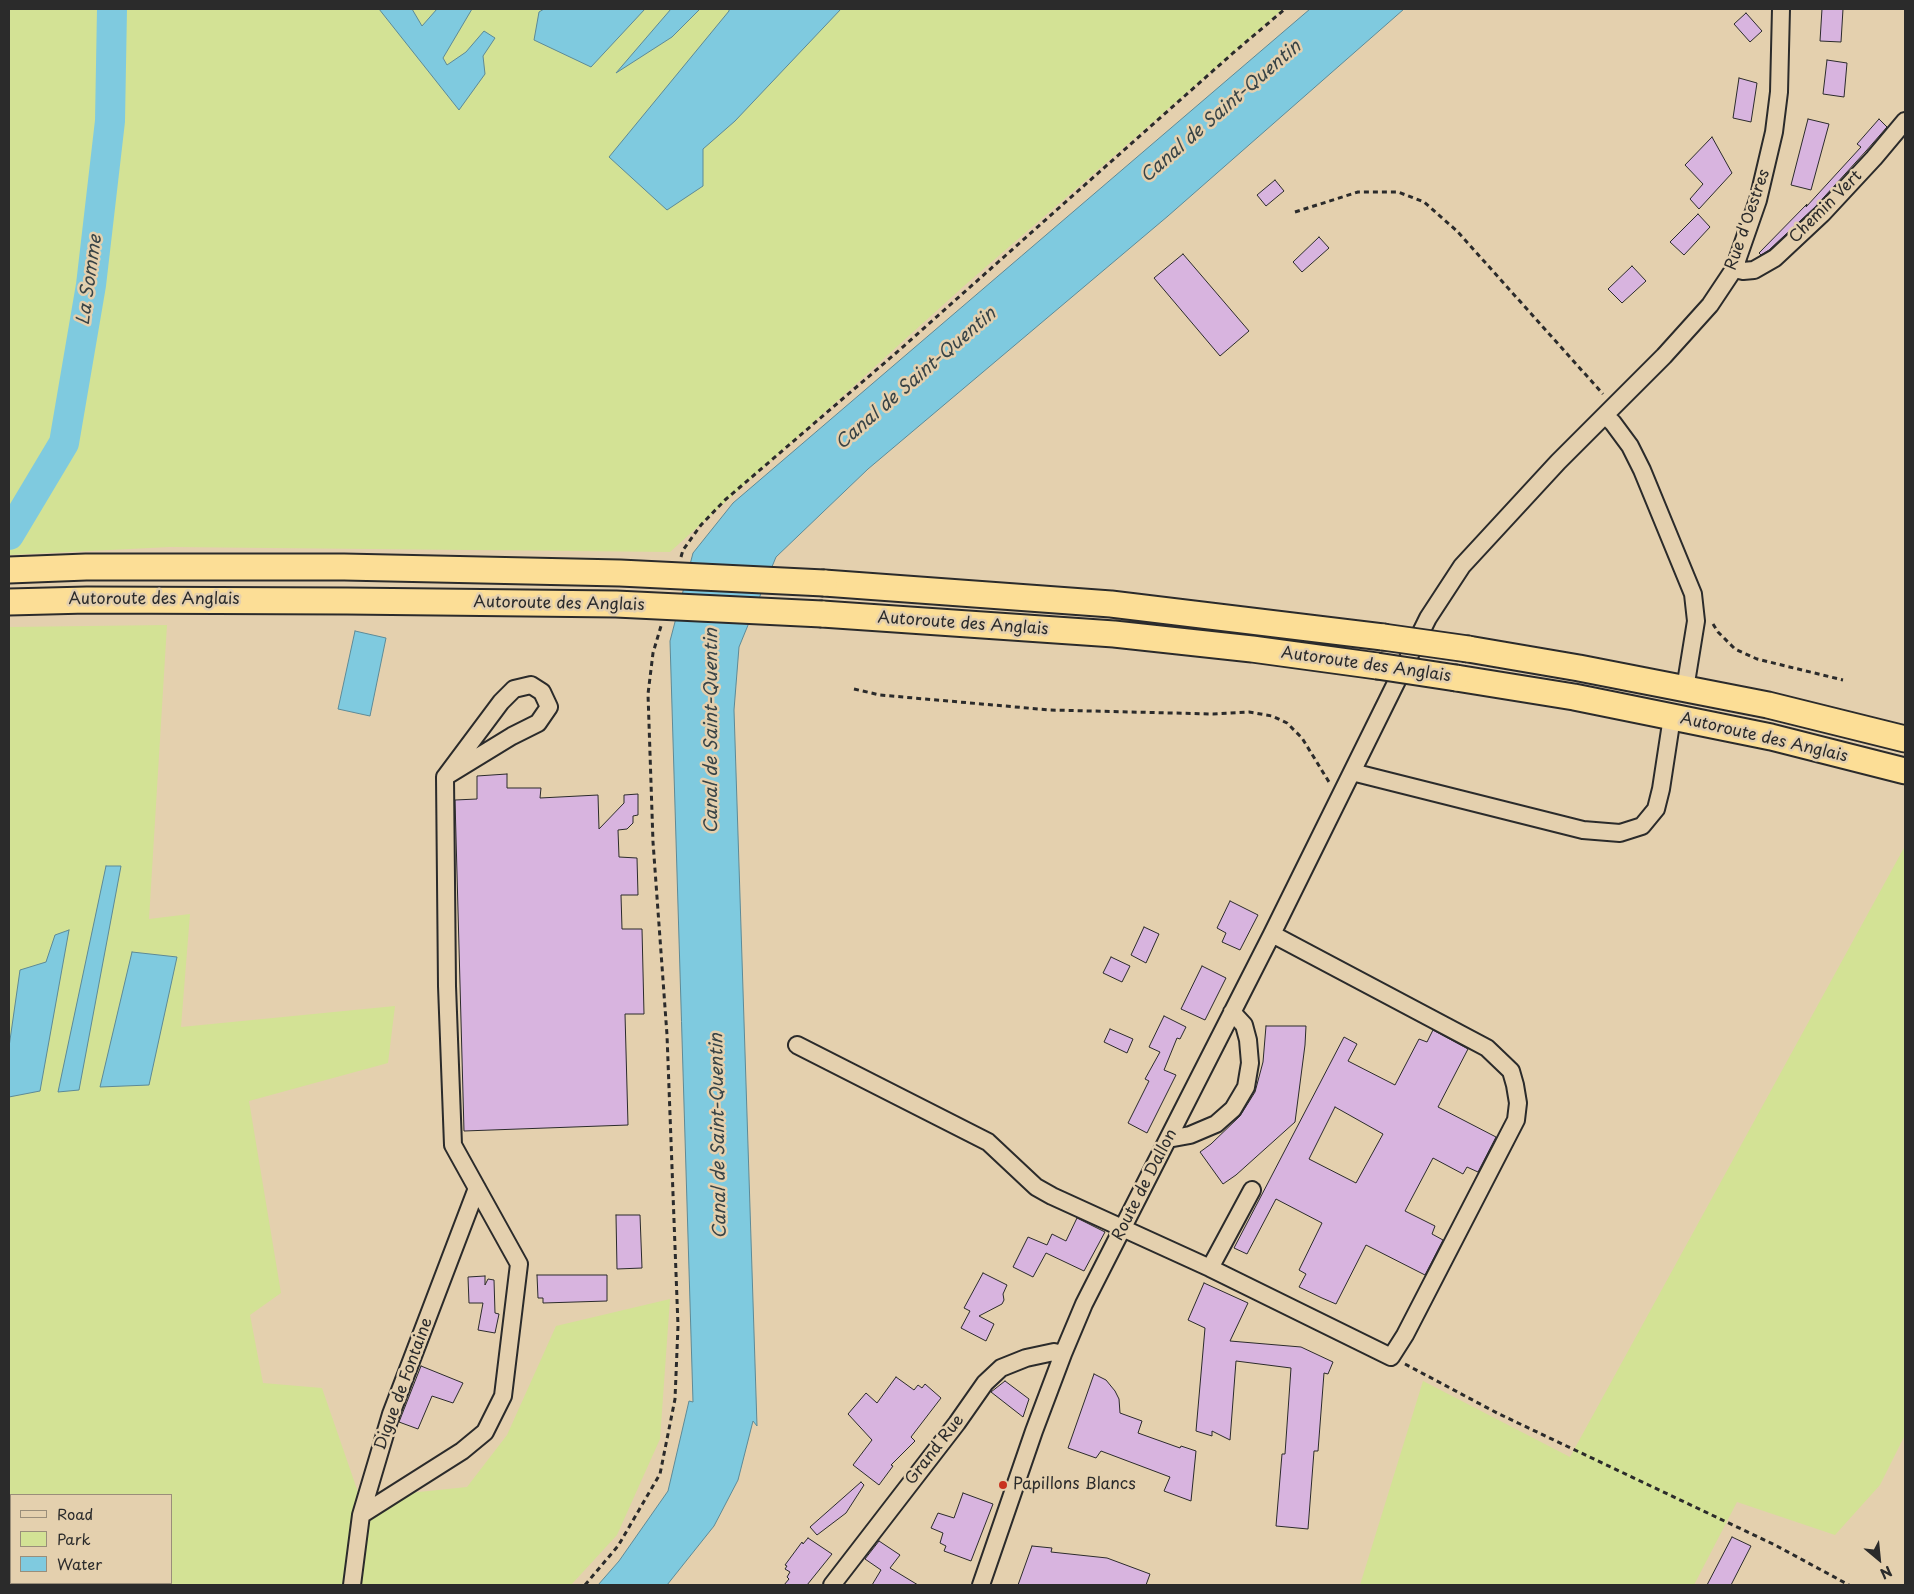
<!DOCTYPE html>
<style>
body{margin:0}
#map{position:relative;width:1914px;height:1594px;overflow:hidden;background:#e4d0ae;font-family:"Playpen Sans",sans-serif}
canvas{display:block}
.frame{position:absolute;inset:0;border:10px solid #2b2b2b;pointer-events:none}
.legend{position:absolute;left:10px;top:1494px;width:162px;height:90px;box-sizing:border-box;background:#e4d0ae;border:1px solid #9a8e7a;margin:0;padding:6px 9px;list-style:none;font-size:15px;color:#2b2b2b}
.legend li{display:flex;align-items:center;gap:10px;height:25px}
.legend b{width:25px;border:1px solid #9a8e7a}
.north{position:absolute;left:1854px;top:1534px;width:50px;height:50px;-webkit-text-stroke:4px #e4d0ae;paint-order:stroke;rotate:152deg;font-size:14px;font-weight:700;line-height:20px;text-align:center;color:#2b2b2b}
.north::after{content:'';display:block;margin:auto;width:18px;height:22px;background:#2b2b2b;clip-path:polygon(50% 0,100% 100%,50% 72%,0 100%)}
</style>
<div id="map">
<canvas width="1914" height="1594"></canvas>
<div class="frame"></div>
<ul class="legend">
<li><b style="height:6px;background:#e4d0ae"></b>Road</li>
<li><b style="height:14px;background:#d3e295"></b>Park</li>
<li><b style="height:14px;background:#7fcadf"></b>Water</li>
</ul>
<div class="north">N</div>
</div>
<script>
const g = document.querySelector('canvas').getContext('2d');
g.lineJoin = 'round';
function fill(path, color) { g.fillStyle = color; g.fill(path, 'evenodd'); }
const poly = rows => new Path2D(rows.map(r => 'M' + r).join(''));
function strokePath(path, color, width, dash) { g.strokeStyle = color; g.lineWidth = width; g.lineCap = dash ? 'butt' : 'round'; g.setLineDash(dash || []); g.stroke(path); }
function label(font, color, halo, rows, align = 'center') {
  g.font = font + ' "Playpen Sans",sans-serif'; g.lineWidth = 5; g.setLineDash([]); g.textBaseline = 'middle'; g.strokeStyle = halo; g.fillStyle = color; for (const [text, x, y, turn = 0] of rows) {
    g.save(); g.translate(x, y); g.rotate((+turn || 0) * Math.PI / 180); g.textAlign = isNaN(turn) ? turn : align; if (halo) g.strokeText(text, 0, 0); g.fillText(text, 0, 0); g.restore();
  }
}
fill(poly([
 [9,9,1283,9,964,286,670,552,170,547,9,555],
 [167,625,149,919,190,914,181,1027,395,1006,388,1063,249,1101,281,1293,250,1315,263,1383,322,1388,360,1498,467,1487,507,1435,556,1326,670,1299,660,1439,617,1535,571,1585,9,1585,9,627],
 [11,1495,171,1495,171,1583,11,1583],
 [1905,846,1905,1435,1880,1485,1835,1535,1737,1502,1694,1585,1360,1585,1423,1381,1570,1457]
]), '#d3e295');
const water = poly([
 [379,9,412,9,422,26,437,9,472,9,443,58,447,65,466,52,484,31,495,38,483,56,485,74,459,110,379,9],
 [544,9,645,9,591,67,534,40,539,12,544,9],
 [671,9,700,9,672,37,616,73,671,9],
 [729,9,841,9,735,121,703,149,703,186,667,210,609,157,729,11,729,9],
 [1310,9,1404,9,1168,216,868,469,776,557,739,647,734,710,757,1426,753,1421,738,1480,714,1526,667,1585,598,1585,619,1561,668,1491,689,1401,693,1402,670,641,693,553,733,503,1310,9],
 [355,631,386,638,370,716,338,709,355,631],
 [106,866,121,866,79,1090,58,1092,106,866],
 [69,930,40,1091,9,1097,9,1047,20,970,46,962,55,935,69,930],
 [132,952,177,957,149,1085,100,1087,132,952]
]);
fill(water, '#7fcadf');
strokePath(water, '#5d8a97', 1);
strokePath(poly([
 [9,535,64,443,91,285,110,121,112,9]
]), '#7fcadf', 30);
const building = poly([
 [1822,9,1843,9,1841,42,1820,41,1822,9],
 [1746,13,1762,31,1750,42,1734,24,1746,13],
 [1827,60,1847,63,1844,97,1823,94,1827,60],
 [1739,78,1757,83,1751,122,1733,118,1739,78],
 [1808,119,1829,124,1811,190,1791,185,1808,119],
 [1879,119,1887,127,1866,151,1815,207,1769,250,1761,255,1759,253,1807,204,1806,207,1861,147,1857,144,1879,119],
 [1712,137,1732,173,1699,209,1690,199,1703,184,1685,165,1712,137],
 [1275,180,1284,191,1266,206,1257,195,1275,180],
 [1698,214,1710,227,1684,255,1670,242,1698,214],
 [1319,237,1329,248,1302,272,1293,262,1319,237],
 [1183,254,1249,331,1220,356,1154,278,1183,254],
 [1632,266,1646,281,1622,303,1608,289,1632,266],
 [507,774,507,788,541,788,540,798,598,795,599,829,624,803,624,795,638,794,638,815,633,816,633,823,627,829,618,830,619,857,637,858,638,895,621,895,622,929,642,929,644,1014,625,1014,628,1125,464,1131,455,800,477,799,477,776,507,774],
 [1230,901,1258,915,1240,950,1222,942,1226,933,1217,928,1230,901],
 [1144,927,1159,934,1146,963,1131,955,1144,927],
 [1111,957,1130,966,1122,982,1103,973,1111,957],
 [1202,966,1226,978,1205,1020,1181,1009,1202,966],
 [1164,1016,1186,1027,1180,1039,1177,1038,1164,1070,1176,1075,1147,1133,1128,1123,1149,1081,1145,1079,1160,1052,1149,1047,1164,1016],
 [1266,1026,1306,1026,1305,1045,1295,1122,1236,1175,1223,1184,1200,1152,1211,1144,1240,1116,1255,1092,1263,1062,1266,1026],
 [1110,1029,1133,1039,1127,1053,1104,1042,1110,1029],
 [1433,1030,1468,1049,1438,1107,1496,1137,1478,1172,1467,1167,1463,1174,1433,1158,1405,1211,1435,1226,1432,1234,1443,1240,1425,1275,1366,1245,1336,1304,1322,1298,1299,1287,1306,1274,1299,1270,1322,1223,1276,1199,1247,1254,1234,1248,1344,1037,1357,1044,1348,1061,1395,1085,1419,1039,1427,1042,1433,1030],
 [1335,1107,1383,1134,1356,1183,1309,1159,1335,1107],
 [616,1215,640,1215,642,1268,617,1269,616,1215],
 [1077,1218,1105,1232,1084,1271,1046,1253,1033,1277,1013,1267,1028,1237,1047,1245,1052,1234,1066,1241,1077,1218],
 [983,1273,1007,1285,1003,1294,1004,1300,1002,1304,979,1316,994,1324,986,1341,961,1328,970,1311,964,1308,983,1273],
 [537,1275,607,1275,607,1301,543,1303,543,1298,538,1298,537,1275],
 [485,1276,485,1285,488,1279,494,1280,495,1313,499,1314,495,1333,478,1330,483,1303,469,1303,468,1277,485,1276],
 [1204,1283,1248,1303,1230,1341,1301,1347,1333,1362,1328,1374,1324,1373,1318,1451,1314,1451,1308,1529,1276,1526,1282,1454,1285,1454,1291,1368,1236,1361,1230,1440,1212,1431,1212,1436,1196,1431,1205,1328,1188,1320,1204,1283],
 [421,1366,463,1383,453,1403,432,1396,418,1429,399,1422,421,1366],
 [1094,1374,1106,1380,1115,1391,1119,1399,1120,1413,1142,1421,1138,1433,1180,1448,1181,1446,1196,1451,1191,1501,1164,1491,1170,1477,1101,1451,1096,1458,1068,1448,1094,1374],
 [896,1377,914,1390,918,1385,922,1388,925,1384,941,1398,911,1437,915,1441,891,1465,893,1466,879,1485,853,1465,872,1440,848,1414,866,1393,877,1403,896,1377],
 [1005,1381,1029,1399,1023,1417,991,1392,1005,1381],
 [861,1482,864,1485,846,1513,817,1535,810,1527,861,1482],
 [963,1493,993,1504,971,1561,944,1551,946,1546,940,1543,943,1533,931,1528,938,1513,954,1518,963,1493],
 [1732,1537,1751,1546,1731,1585,1707,1585,1732,1537],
 [808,1538,832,1554,807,1585,784,1585,789,1579,787,1577,790,1572,785,1569,787,1566,785,1565,802,1542,803,1544,808,1538],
 [879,1541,900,1555,890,1568,918,1585,872,1585,881,1570,865,1559,879,1541],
 [1032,1546,1052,1548,1051,1552,1107,1558,1150,1574,1146,1585,1018,1585,1032,1546]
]);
fill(building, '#d8b4df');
strokePath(building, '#2b2b2b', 1);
const minor = poly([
 [1734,269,1743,271,1754,270,1775,258,1822,214,1874,158,1905,121],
 [1605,415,1613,423,1630,446,1642,470,1693,594,1696,621,1685,689],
 [1352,772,1583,830,1620,833,1642,826,1656,809,1661,789,1672,717],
 [797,1045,988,1142,1036,1187,1052,1196,1210,1268,1391,1357,1405,1335,1516,1120,1518,1103,1515,1085,1511,1071,1487,1048,1272,934],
 [1168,1139,1190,1135,1216,1124,1233,1109,1246,1087,1250,1063,1248,1040,1244,1025,1232,1012],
 [1210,1268,1252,1190],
 [361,1515,462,1451,485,1432,503,1396,519,1264,453,1145,447,986,445,777,512,736,538,723,549,707,542,692,531,685,514,689,501,702,445,777],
 [352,1585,361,1515,391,1414,477,1188],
 [832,1585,957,1423,985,1383,1001,1368,1026,1358,1054,1352,1063,1354],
 [981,1585,1034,1431,1063,1354,1084,1304,1272,934,1428,618,1462,566,1558,462,1664,356,1710,305,1734,269,1758,200,1774,132,1779,92,1781,9]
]);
const highway = poly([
 [824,583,1111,604,1383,637],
 [822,614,1114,634,1252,649,1377,666],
 [1468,649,1579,668,1768,705,1905,739],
 [1456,678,1574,697,1771,737,1905,771]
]);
strokePath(minor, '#2b2b2b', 20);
strokePath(highway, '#2b2b2b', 29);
strokePath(poly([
 [1295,212,1358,192,1398,192,1424,202,1457,231,1603,394],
 [681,557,683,550,701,525,725,500,896,353,1233,53,1285,9],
 [1713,624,1718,632,1735,649,1757,659,1843,680],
 [854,689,880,695,1050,710,1213,714,1249,712,1272,716,1287,723,1302,738,1329,782],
 [1405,1364,1497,1413,1775,1545,1849,1585],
 [585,1585,618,1546,660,1474,675,1399,678,1326,667,1035,653,842,648,694,653,653,661,626]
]), '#2b2b2b', 3, [5, 4]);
strokePath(minor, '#e4d0ae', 16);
strokePath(highway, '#fcde96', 25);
const highwayBridge = poly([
 [9,570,86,567,344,567,620,573,824,583],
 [9,602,87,600,347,601,616,604,822,614],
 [1383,637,1468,649],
 [1377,666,1456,678]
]);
strokePath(highwayBridge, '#2b2b2b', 29, []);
strokePath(highwayBridge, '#fcde96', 25);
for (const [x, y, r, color] of [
 [1003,1485,5,"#c8321e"]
]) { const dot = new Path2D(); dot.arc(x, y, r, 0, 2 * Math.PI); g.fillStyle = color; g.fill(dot); strokePath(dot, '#e4d0ae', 2); }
label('16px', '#2b2b2b', '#e4d0ae', [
 ["Chemin Vert",1826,207,-45],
 ["Rue d'Oestres",1748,220,-71],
 ["Autoroute des Anglais",154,600],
 ["Autoroute des Anglais",559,604,1],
 ["Autoroute des Anglais",963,624,4],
 ["Autoroute des Anglais",1366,665,8],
 ["Autoroute des Anglais",1764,738,13],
 ["Route de Dallon",1145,1185,-63],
 ["Digue de Fontaine",404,1384,-70],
 ["Grand Rue",935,1450,-52]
]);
label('16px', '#2b2b2b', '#e4d0ae', [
 ["Papillons Blancs",1013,1485]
], 'left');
label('italic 18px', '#384346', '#e4d0ae', [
 ["Canal de Saint-Quentin",1221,112,-41],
 ["La Somme",90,280,-82],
 ["Canal de Saint-Quentin",916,379,-41],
 ["Canal de Saint-Quentin",712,731,-90],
 ["Canal de Saint-Quentin",719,1136,-91]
]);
</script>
